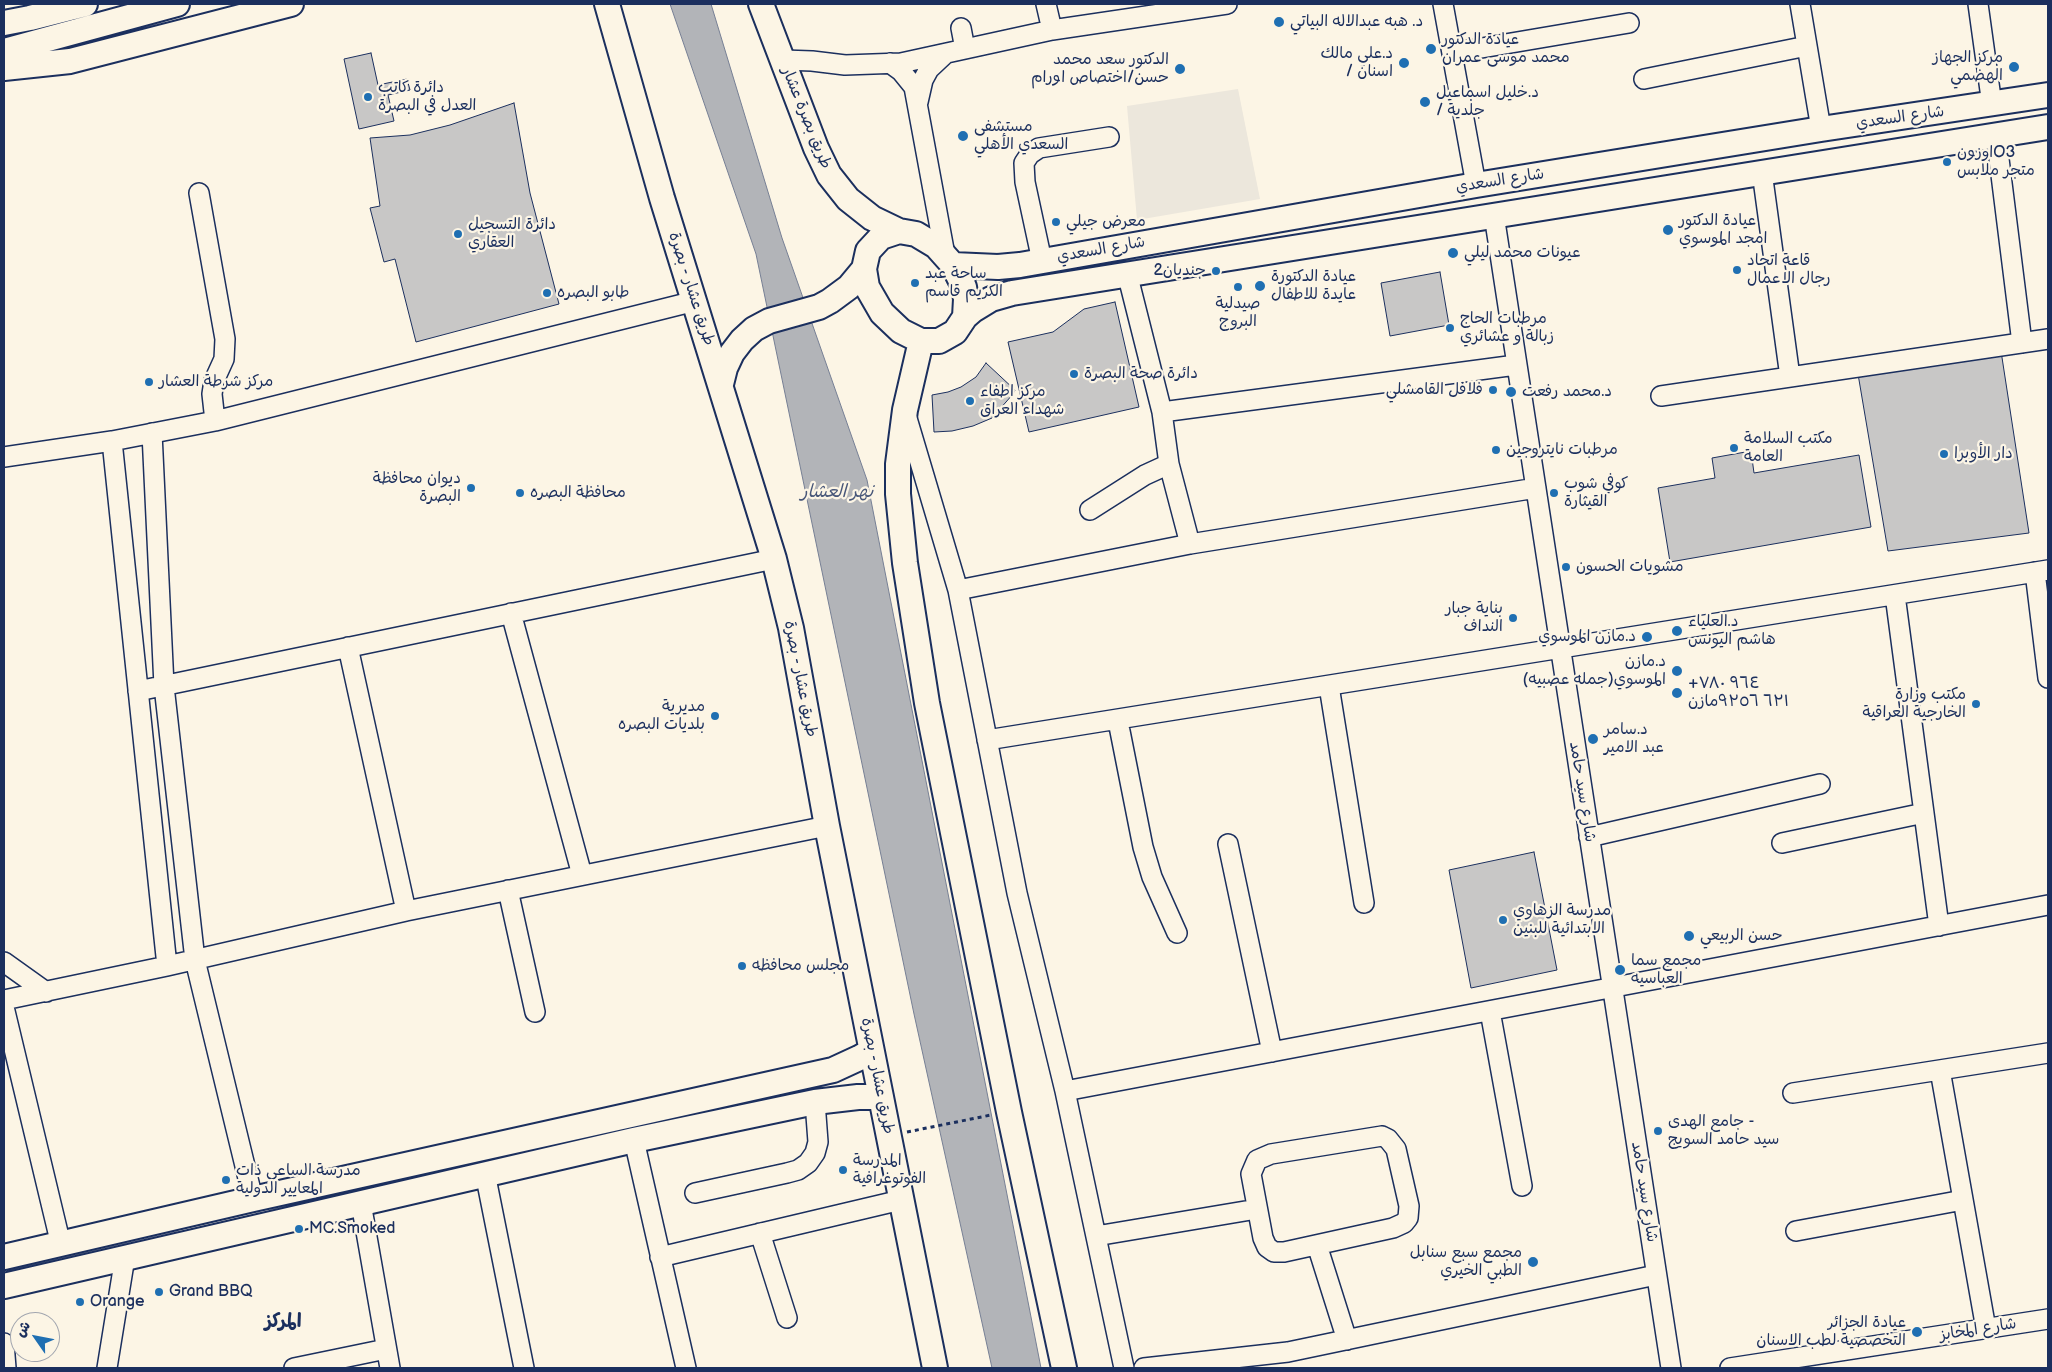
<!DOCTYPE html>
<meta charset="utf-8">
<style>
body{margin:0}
#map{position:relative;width:2052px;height:1372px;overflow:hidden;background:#fcf5e5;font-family:"Balsamiq Sans","Playpen Sans Arabic",sans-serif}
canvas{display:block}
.frame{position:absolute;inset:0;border:5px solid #1b2f5e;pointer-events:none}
.north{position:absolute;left:10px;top:1312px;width:50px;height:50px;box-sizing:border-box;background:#fcf5e5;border:1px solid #a2a6af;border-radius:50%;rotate:303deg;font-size:14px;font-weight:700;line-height:20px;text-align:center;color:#1b2f5e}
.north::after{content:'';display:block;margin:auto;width:18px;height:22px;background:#1f6fb2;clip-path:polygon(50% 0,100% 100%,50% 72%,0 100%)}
</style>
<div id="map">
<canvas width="2052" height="1372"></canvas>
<div class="frame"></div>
<div class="north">ش</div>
</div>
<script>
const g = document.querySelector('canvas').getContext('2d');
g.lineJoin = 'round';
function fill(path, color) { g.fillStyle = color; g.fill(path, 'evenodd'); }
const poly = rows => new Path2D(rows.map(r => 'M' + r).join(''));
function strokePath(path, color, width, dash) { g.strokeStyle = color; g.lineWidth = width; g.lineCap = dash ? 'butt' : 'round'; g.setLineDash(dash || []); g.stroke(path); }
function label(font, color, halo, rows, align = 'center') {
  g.font = font + ' "Balsamiq Sans","Playpen Sans Arabic",sans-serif'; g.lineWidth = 4.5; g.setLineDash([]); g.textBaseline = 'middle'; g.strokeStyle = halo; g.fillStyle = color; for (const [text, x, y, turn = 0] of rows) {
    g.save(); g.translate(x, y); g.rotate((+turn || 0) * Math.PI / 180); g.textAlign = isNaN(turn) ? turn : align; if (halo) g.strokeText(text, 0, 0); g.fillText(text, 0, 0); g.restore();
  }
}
fill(poly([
 [1238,89,1260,199,1137,220,1127,106]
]), '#ece7dc');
const water = poly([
 [670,4,711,4,782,238,867,480,1041,1368,992,1368,914,1014,756,254,670,4]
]);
fill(water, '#b2b4b8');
strokePath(water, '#767f94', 1);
const building = poly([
 [371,53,378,85,407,79,410,90,388,95,394,121,359,129,344,59,371,53],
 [514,103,530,193,559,304,416,342,395,259,384,262,370,208,380,206,370,138,410,135,450,125,514,103],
 [1440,272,1449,325,1390,336,1381,283,1440,272],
 [1115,302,1139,407,1029,432,1008,342,1053,332,1084,309,1115,302],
 [2001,351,2029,533,1888,551,1858,374,2001,351],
 [986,363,1015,390,1013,394,992,418,973,426,952,431,934,432,932,395,948,392,961,387,976,377,986,363],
 [1751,451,1754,473,1859,455,1871,527,1670,562,1658,488,1715,478,1712,458,1751,451],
 [1534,852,1557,970,1471,988,1449,870,1534,852]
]);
fill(building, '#c8c7c6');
strokePath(building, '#1b2f5e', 1);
const minor = poly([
 [1046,4,1052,30],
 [1443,4,1476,185],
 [1800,4,1821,129],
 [1978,4,1992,105],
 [961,28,965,49],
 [1452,53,1629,23],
 [783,60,812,61,845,65,901,63,1052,30,1227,4],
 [890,63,901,71,914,87,945,255],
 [1644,79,1807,46],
 [918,102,923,80,929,69,945,54],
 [1996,135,2022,343],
 [1762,172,1790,377],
 [199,193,225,339,224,359,214,381,212,394,215,421],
 [1494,215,1671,1368],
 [1042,261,1025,182,1024,163,1030,154,1039,148,1109,137],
 [1127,273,1162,412,1169,464,1190,544],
 [1661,396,2048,339],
 [1162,412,1516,365],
 [906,415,958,590,1017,893,1065,1091,1124,1368],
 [152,433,164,686,195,960,253,1199],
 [112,441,167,966],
 [4,457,112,441,215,421,695,301],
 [1090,510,1145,475,1169,464],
 [2035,572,2048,678],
 [958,590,1190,544,1536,488],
 [1895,595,1939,926],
 [511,613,582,875],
 [348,647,406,911],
 [1329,686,1364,903],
 [138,691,774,559],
 [1118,721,1143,847,1152,877,1177,933],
 [987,740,2048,570],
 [1589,837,1820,784],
 [1782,843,1924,813],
 [1228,844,1272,1052],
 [508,890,535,1012],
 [4,962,46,992],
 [4,1000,167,966,406,911,827,826],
 [4,1007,61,1245],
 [1490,1011,1522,1186],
 [1940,1070,1986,1329],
 [1065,1091,2048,905],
 [1793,1093,2048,1053],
 [1382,1136,1388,1139,1396,1149,1409,1206,1408,1218,1404,1223,1393,1228,1284,1252,1274,1252,1267,1247,1263,1238,1251,1174,1257,1160,1271,1154,1382,1136],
 [634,1140,686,1368],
 [485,1173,524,1368],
 [695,1193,787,1173,798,1170,808,1163,815,1153,818,1142,815,1102],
 [361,1203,390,1368],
 [1796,1231,1963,1200],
 [760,1233,787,1318],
 [1096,1236,1257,1209],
 [1317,1245,1347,1340],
 [660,1257,901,1200],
 [4,1343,6,1368],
 [107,1368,125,1257],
 [294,1368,386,1349],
 [1144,1368,1288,1352,1656,1275],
 [1730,1368,2048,1319]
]);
const major = poly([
 [607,4,662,198,774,559,791,628,827,826,935,1368],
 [761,4,816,148,829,175,848,199,872,218,899,231],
 [4,23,30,18,85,4],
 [4,51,177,4],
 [4,68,70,61,291,4],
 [899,231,916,234,936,246,953,265,964,287,966,299,965,317,955,332,939,341,921,341,901,331,882,313,867,287,864,269,868,251,881,237,899,231],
 [953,265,998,267,1020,265,1476,185,1821,129,2048,95],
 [965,317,973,310,991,299,1012,293,2048,127],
 [921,341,905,410,898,464,898,494,905,563,927,703,1009,1112,1064,1368],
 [721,384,725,368,732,353,742,340,754,329,769,321,819,307,830,301,849,287,864,269],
 [4,1257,253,1199,833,1070,859,1058,871,1051],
 [4,1286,634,1140,815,1102,858,1097,881,1097]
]);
strokePath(minor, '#1b2f5e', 22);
strokePath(major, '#1b2f5e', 28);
strokePath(poly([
 [907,1132,991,1115]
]), '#1b2f5e', 3, [4, 4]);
strokePath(minor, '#fcf5e5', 19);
strokePath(major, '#fcf5e5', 24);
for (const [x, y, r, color] of [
 [1279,22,6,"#1f6fb2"],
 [1431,49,6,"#1f6fb2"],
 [1404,63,6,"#1f6fb2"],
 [2014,67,6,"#1f6fb2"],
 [1180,69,6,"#1f6fb2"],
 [368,97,5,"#1f6fb2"],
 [1425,102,6,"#1f6fb2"],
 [963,136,6,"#1f6fb2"],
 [1947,162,5,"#1f6fb2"],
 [1056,222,5,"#1f6fb2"],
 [1668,230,6,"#1f6fb2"],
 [458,234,5,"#1f6fb2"],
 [1453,253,6,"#1f6fb2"],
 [1737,270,5,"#1f6fb2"],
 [1216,271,5,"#1f6fb2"],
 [915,283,5,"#1f6fb2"],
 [1260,286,6,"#1f6fb2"],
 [1238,287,5,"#1f6fb2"],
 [547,293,5,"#1f6fb2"],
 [1450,328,5,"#1f6fb2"],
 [1074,374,5,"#1f6fb2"],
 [149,382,5,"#1f6fb2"],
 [1493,390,5,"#1f6fb2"],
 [1511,392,6,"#1f6fb2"],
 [970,401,5,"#1f6fb2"],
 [1734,448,5,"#1f6fb2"],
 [1496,450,5,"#1f6fb2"],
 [1944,454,5,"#1f6fb2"],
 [471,488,5,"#1f6fb2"],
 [520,493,5,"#1f6fb2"],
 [1554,493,5,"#1f6fb2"],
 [1566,567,5,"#1f6fb2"],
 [1513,618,5,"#1f6fb2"],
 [1677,631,6,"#1f6fb2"],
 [1647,637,6,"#1f6fb2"],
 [1677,671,6,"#1f6fb2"],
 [1677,693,6,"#1f6fb2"],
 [1976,704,5,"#1f6fb2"],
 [715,716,5,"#1f6fb2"],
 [1593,739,6,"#1f6fb2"],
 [1503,920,5,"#1f6fb2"],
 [1689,936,6,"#1f6fb2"],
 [742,966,5,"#1f6fb2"],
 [1620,970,6,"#1f6fb2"],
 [1658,1131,5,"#1f6fb2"],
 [843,1170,5,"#1f6fb2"],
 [226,1180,5,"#1f6fb2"],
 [299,1229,5,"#1f6fb2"],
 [1533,1262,6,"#1f6fb2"],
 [159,1292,5,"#1f6fb2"],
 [80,1302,5,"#1f6fb2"],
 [1917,1332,6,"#1f6fb2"]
]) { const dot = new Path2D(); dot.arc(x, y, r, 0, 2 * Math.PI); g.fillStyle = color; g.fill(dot); strokePath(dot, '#fcf5e5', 2); }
label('16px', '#1b2f5e', '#fcf5e5', [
 ["د. هبه عبدالاله البياتي",1290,22],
 ["عيادة الدكتور",1442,40],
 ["محمد موسى عمران",1442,58],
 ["د.علي مالك",1393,54,"right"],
 ["/ اسنان",1393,72,"right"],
 ["مركز الجهاز",2003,58,"right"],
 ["الهضمي",2003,76,"right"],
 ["الدكتور سعد محمد",1169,60,"right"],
 ["حسن/اختصاص اورام",1169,78,"right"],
 ["دائرة كاتب",378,88],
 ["العدل في البصرة",378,106],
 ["د.خليل اسماعيل",1436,93],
 ["/ جلدية",1436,111],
 ["مستشفى",974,127],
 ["السعدي الأهلي",974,145],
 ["اوزونO3",1957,153],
 ["متجر ملابس",1957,171],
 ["عيادة الدكتور",1679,221],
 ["امجد الموسوي",1679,239],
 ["معرض جيلي",1066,222],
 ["دائرة التسجيل",468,225],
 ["العقاري",468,243],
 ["عيونات محمد ليلي",1464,253],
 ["قاعة اتحاد",1747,261],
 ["رجال الاعمال",1747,279],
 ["جنديان2",1206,271,"right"],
 ["ساحة عبد",925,274],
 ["الكريم قاسم",925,292],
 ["عيادة الدكتورة",1271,277],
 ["عايدة للاطفال",1271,295],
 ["طابو البصره",557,293],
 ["صيدلية",1238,304,"center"],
 ["البروج",1238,322,"center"],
 ["مرطبات الحاج",1460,319],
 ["زبالة و عشائري",1460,337],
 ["دائرة صحة البصرة",1084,374],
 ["مركز شرطة العشار",159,382],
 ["فلافل القامشلي",1483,390,"right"],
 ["مركز اطفاء",980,392],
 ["شهداء العراق",980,410],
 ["د.محمد رفعت",1522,392],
 ["مكتب السلامة",1744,439],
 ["العامة",1744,457],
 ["مرطبات نايتروجين",1506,450],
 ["دار الأوبرا",1954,454],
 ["ديوان محافظة",461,479,"right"],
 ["البصرة",461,497,"right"],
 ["كوفي شوب",1564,484],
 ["القيثارة",1564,502],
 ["محافظة البصره",530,493],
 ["مشويات الحسون",1576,567],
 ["بناية جبار",1503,609,"right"],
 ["النداف",1503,627,"right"],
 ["د.العلياء",1688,622],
 ["هاشم اليونس",1688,640],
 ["د.مازن الموسوي",1636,637,"right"],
 ["د.مازن",1666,662,"right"],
 ["الموسوي(جمله عصبيه)",1666,680,"right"],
 ["+٩٦٤ ٧٨٠",1688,684],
 ["٦٣١ ٩٣٥٦مازن",1688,702],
 ["مكتب وزارة",1966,695,"right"],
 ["الخارجية العراقية",1966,713,"right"],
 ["مديرية",705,707,"right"],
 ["بلديات البصره",705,725,"right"],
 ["د.سامر",1604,730],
 ["عبد الامير",1604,748],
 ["مدرسة الزهاوي",1513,911],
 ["اﻻبتدائية للبنين",1513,929],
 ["حسن الربيعي",1700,936],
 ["مجمع سما",1631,961],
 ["العباسيه",1631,979],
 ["مجلس محافظه",752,966],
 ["جامع الهدى -",1668,1122],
 ["سيد حامد السويج",1668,1140],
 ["المدرسة",853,1161],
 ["الفوتوغرافية",853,1179],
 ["مدرسة الساعي ذات",236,1171],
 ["المعايير الدولية",236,1189],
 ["MC.Smoked",309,1229],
 ["مجمع سبع سنابل",1522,1253,"right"],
 ["الطبي الخيري",1522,1271,"right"],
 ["Grand BBQ",169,1292],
 ["Orange",90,1302],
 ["عيادة الجزائر",1906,1323,"right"],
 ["التخصصية لطب الاسنان",1906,1341,"right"]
], 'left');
label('16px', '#1b2f5e', '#fcf5e5', [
 ["طريق بصرة عشار",806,118,68],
 ["شارع السعدي",1900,118,-8],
 ["شارع السعدي",1500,181,-9],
 ["شارع السعدي",1101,250,-10],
 ["طريق عشار - بصرة",691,289,72],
 ["طريق عشار - بصرة",800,679,79],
 ["شارع سيد حامد",1582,792,81],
 ["طريق عشار - بصرة",877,1076,79],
 ["شارع سيد حامد",1644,1192,81],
 ["شارع المخابز",1978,1330,-9]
]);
label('italic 18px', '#485779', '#fcf5e5', [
 ["نهر العشار",837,492]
]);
label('bold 19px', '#1b2f5e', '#fcf5e5', [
 ["المركز",283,1322]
]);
</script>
